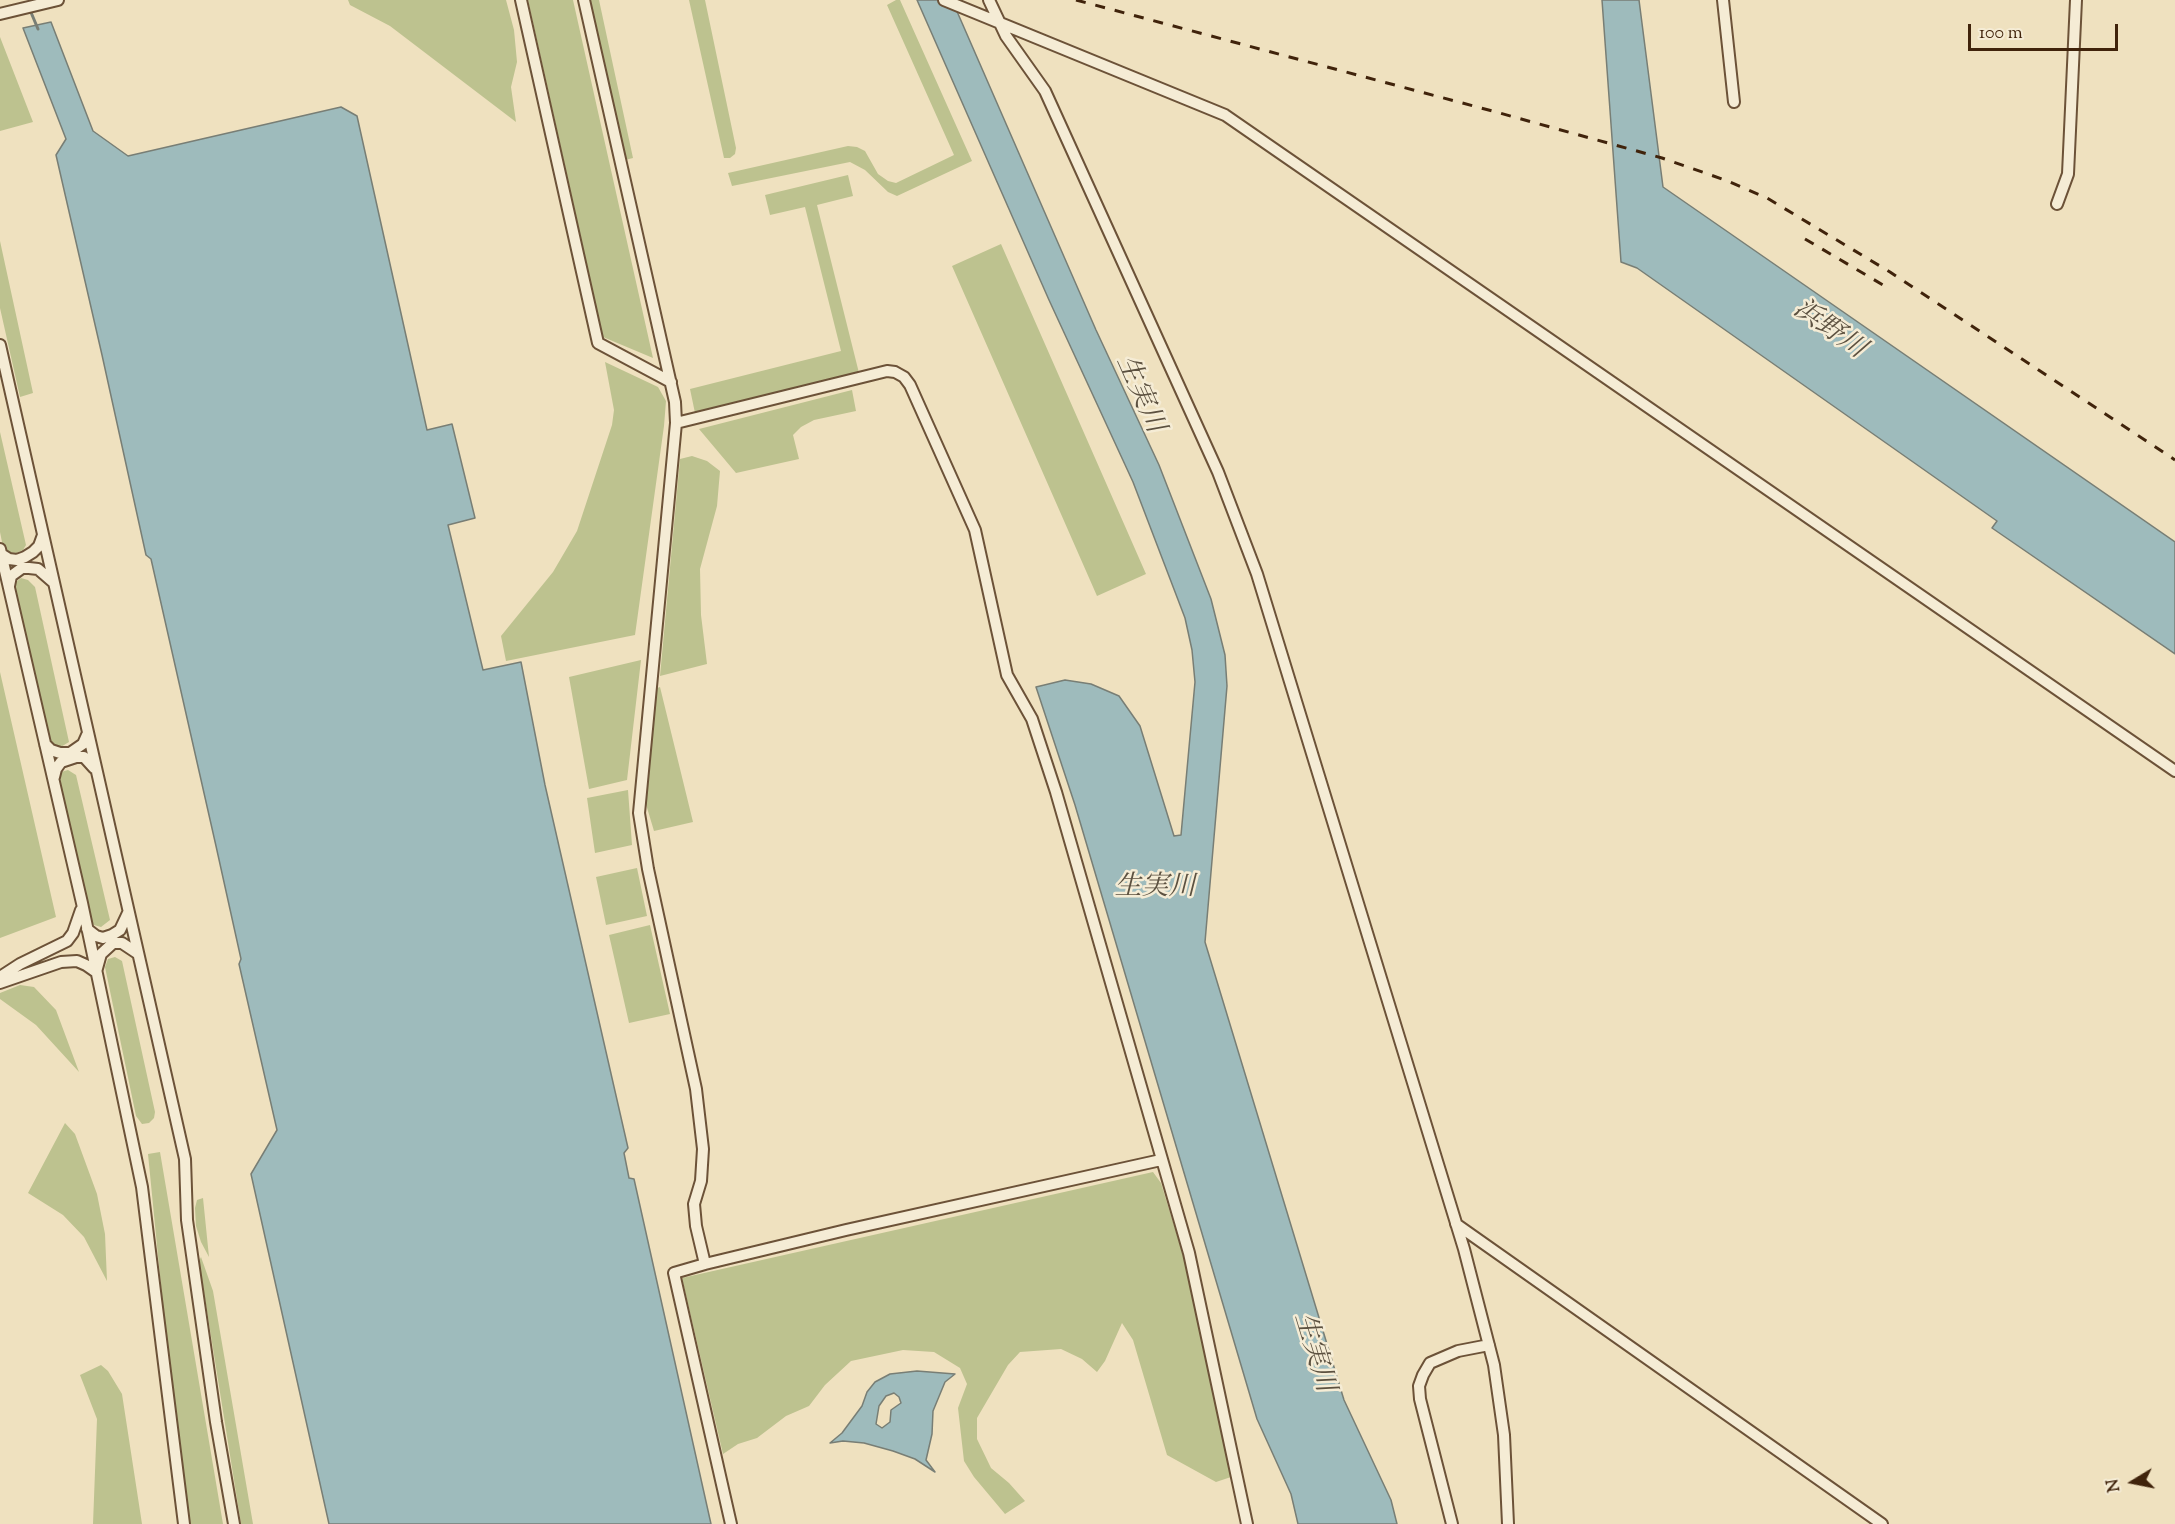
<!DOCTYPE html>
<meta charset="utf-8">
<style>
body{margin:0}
#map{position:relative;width:2175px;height:1524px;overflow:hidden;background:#efe1bf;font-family:"Sorts Mill Goudy",serif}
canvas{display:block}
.north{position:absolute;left:2103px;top:1452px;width:60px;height:60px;-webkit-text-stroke:4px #f5ecd5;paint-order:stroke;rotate:260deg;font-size:16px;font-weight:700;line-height:24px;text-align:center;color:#40230b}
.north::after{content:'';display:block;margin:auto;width:21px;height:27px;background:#40230b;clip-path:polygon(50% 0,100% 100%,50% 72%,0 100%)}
.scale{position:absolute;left:1968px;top:24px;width:150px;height:27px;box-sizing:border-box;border:3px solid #40230b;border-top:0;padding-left:8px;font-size:18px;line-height:21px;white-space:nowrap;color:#40230b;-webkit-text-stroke:4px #f5ecd5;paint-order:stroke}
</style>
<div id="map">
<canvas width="2175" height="1524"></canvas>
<div class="north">N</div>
<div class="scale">100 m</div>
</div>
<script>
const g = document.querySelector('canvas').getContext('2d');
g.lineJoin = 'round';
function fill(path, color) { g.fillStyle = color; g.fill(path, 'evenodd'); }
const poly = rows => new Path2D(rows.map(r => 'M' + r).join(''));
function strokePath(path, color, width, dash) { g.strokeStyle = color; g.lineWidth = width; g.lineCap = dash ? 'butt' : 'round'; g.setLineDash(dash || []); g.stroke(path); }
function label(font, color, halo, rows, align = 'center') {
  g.font = font + ' "Sorts Mill Goudy","Noto Serif JP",serif'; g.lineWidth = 5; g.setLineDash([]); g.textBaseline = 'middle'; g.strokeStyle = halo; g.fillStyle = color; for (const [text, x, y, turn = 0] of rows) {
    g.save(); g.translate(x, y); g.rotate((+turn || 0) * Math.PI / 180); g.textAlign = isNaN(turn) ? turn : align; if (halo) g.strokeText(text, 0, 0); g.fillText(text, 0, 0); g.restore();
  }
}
fill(poly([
 [348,0,506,0,514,30,517,62,511,87,516,122,390,26,350,5],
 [528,0,573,0,653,358,603,337],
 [589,0,599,0,633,158,625,160],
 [689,0,705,0,736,148,735,154,730,158,724,158],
 [896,0,900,0,972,161,897,196,888,192,865,170,850,162,732,186,728,173,848,146,857,147,865,151,878,174,888,181,896,183,954,155,887,5],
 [0,37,33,122,0,131],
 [848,175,853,196,817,205,859,373,695,413,690,389,841,351,805,207,770,215,765,195],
 [0,241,33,393,20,397,0,308],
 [1001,244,1146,574,1097,596,952,266],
 [605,362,658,387,666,401,664,426,635,635,506,661,501,636,553,572,577,531,612,425,614,410],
 [852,390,856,411,814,420,801,427,793,435,799,459,736,473,699,429],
 [0,432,26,545,23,550,16,553,8,552,3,547,0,532],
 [692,456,707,461,720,471,717,506,700,569,701,615,707,664,660,676,680,459],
 [21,578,28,580,35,587,69,742,59,748,53,746,48,738,15,588,16,582],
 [641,660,627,780,589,789,569,677],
 [0,672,56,917,0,938],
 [660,687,693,822,654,831,645,801,652,690],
 [68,770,76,775,110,920,101,927,94,925,90,919,58,778,61,772],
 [628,790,632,845,595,853,587,798],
 [637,868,647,916,606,925,596,877],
 [650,925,670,1014,629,1023,609,935],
 [115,957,122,961,155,1112,154,1118,149,1123,142,1124,136,1116,105,967,108,959],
 [20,985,34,987,56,1010,79,1072,36,1025,0,999,0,993],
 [65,1123,75,1134,97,1194,105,1234,107,1281,84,1237,63,1215,28,1193],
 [160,1152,223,1524,190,1524,166,1337,148,1154],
 [1153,1172,1161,1183,1183,1255,1231,1477,1216,1482,1167,1455,1133,1340,1122,1323,1105,1361,1097,1372,1082,1359,1061,1349,1020,1352,1008,1365,977,1418,977,1439,991,1468,1009,1483,1025,1501,1005,1514,974,1477,964,1461,958,1408,967,1384,960,1368,934,1352,903,1350,851,1361,825,1385,809,1406,786,1416,757,1438,738,1444,723,1454,682,1278],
 [203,1198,209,1257,201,1242,196,1226,195,1208,197,1200],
 [201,1257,213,1291,253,1524,241,1524,199,1261],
 [101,1365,108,1371,122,1394,142,1524,93,1524,97,1419,80,1375]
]), '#bdc28f');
const water = poly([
 [917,0,952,0,1096,330,1159,465,1211,599,1225,655,1227,686,1205,942,1344,1400,1391,1500,1397,1524,1298,1524,1291,1494,1257,1419,1075,805,1036,687,1065,680,1091,684,1119,696,1140,726,1174,836,1181,835,1195,682,1192,650,1185,618,1133,482,1049,300,917,0],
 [1602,0,1639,0,1663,187,2175,542,2175,654,1992,528,1997,521,1637,268,1621,262,1602,0],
 [51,22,93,131,128,156,341,107,357,116,427,430,452,424,475,518,448,525,483,670,521,662,545,785,628,1148,624,1153,629,1178,634,1179,711,1524,329,1524,251,1174,277,1130,239,964,241,959,216,846,151,559,146,555,102,355,56,155,66,139,23,28,51,22],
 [917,1371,955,1374,945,1382,933,1411,932,1434,926,1460,935,1472,915,1459,893,1451,864,1443,843,1441,830,1443,842,1433,862,1406,867,1392,875,1382,890,1374,917,1371],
 [894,1393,899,1397,901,1403,891,1410,890,1422,882,1428,876,1424,879,1406,886,1396,894,1393]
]);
fill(water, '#9ebbbc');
strokePath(water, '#787e75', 1.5);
strokePath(poly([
 [30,10,38,29]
]), '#787e75', 3);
const minor = poly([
 [521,0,598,343,671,382],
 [584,0,675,402,676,423,639,813,648,869,696,1089,703,1149,701,1181,694,1204,696,1226,705,1264],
 [944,0,1225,115,2175,771],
 [989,0,1006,36,1045,91,1218,472,1257,574,1464,1249,1494,1365,1504,1435,1508,1524],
 [1723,0,1734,102],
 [0,14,58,0],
 [2057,204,2068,174,2076,0],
 [0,345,185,1159,187,1220,216,1422,234,1524],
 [676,423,887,371,895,372,904,377,910,385,975,530,1007,675,1032,719,1056,792,1189,1253,1247,1524],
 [0,549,82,903,142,1187,184,1524],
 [1,554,9,559,17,560,25,557,33,552,39,546,43,535],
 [9,586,11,576,22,568,29,568,38,569,53,582],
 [45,744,51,750,60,753,70,753,83,744,87,735],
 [54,777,56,769,61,762,76,757,84,757,94,768],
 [87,929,96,936,103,938,112,935,120,930,128,913],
 [0,977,20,964,67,941,73,933,81,910],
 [0,983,61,962,77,961,86,965,96,972,101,954,113,943,122,943,137,953],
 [1456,1224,1882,1524],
 [731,1524,674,1273,705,1264,846,1230,1161,1160],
 [1452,1524,1420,1399,1419,1386,1423,1375,1430,1363,1458,1351,1489,1345]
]);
strokePath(minor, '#6c5238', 14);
strokePath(minor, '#f5ecd5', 10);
strokePath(poly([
 [1076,0,1496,112,1662,158,1725,180,1767,198,1890,272,2175,460],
 [1805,239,1883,285]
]), '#40230b', 3, [10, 10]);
label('italic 27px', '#5c5140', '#f5ecd5', [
 ["浜野川",1828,331,35],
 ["生実川",1138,395,66],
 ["生実川",1155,889],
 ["生実川",1312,1353,73]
]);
</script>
